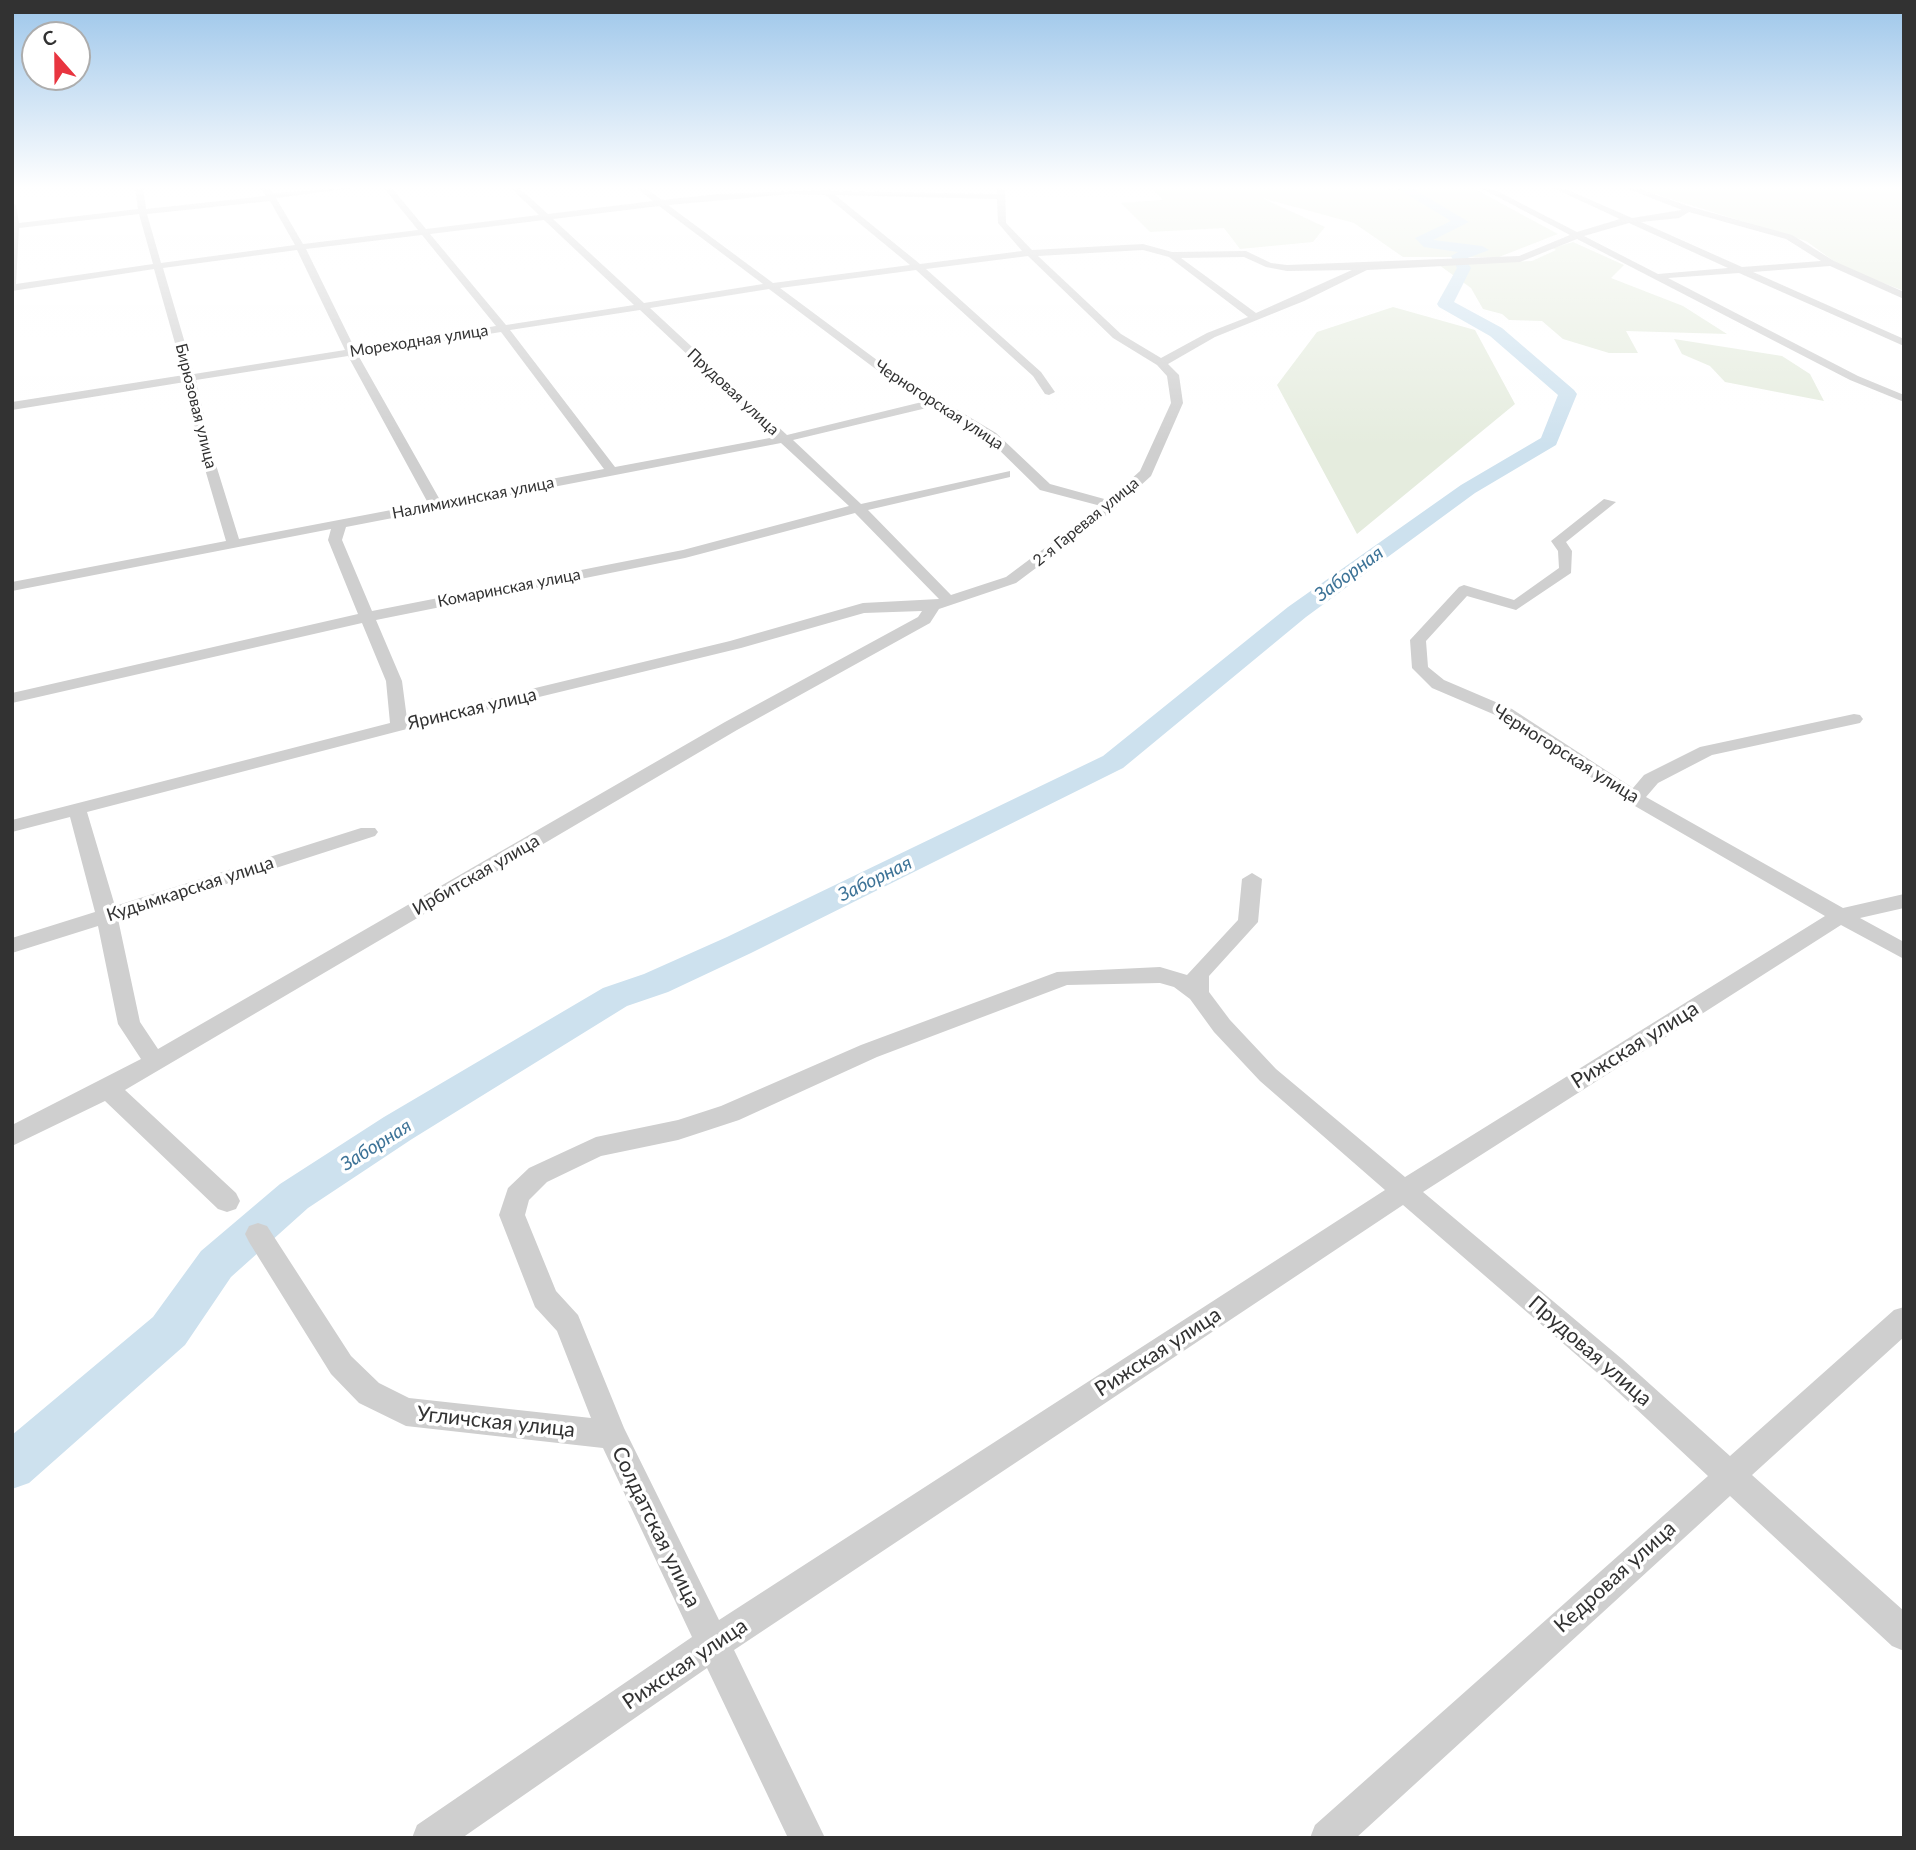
<!DOCTYPE html>
<meta charset="utf-8">
<style>
body{margin:0}
#map{position:relative;width:1916px;height:1850px;overflow:hidden;background:#fff;font-family:Lato,sans-serif}
canvas{display:block}
.frame{position:absolute;inset:0;border:14px solid #323232;pointer-events:none}
.north{position:absolute;left:21px;top:21px;width:70px;height:70px;box-sizing:border-box;background:#fff;border:2px solid #adadad;border-radius:50%;rotate:339deg;font-size:19px;font-weight:700;line-height:28px;text-align:center;color:#323232}
.north::after{content:'';display:block;margin:auto;width:24px;height:32px;background:#e83540;clip-path:polygon(50% 0,100% 100%,50% 72%,0 100%)}
</style>
<div id="map">
<canvas width="1916" height="1850"></canvas>
<div class="frame"></div>
<div class="north">С</div>
</div>
<script>
const g = document.querySelector('canvas').getContext('2d');
g.lineJoin = 'round';
function fill(path, color) { g.fillStyle = color; g.fill(path, 'evenodd'); }
const poly = rows => new Path2D(rows.map(r => 'M' + r).join(''));
function label(font, color, halo, rows, align = 'center') {
  g.font = font + ' Lato,sans-serif'; g.lineWidth = 7; g.setLineDash([]); g.textBaseline = 'middle'; g.strokeStyle = halo; g.fillStyle = color; for (const [text, x, y, turn = 0] of rows) {
    g.save(); g.translate(x, y); g.rotate((+turn || 0) * Math.PI / 180); g.textAlign = isNaN(turn) ? turn : align; if (halo) g.strokeText(text, 0, 0); g.fillText(text, 0, 0); g.restore();
  }
}
fill(poly([
 [1155,187,1377,187,1394,190,1417,189,1415,187,1471,187,1558,234,1499,257,1403,257,1354,223,1262,198,1325,227,1313,242,1240,249,1224,228,1150,232,1121,203,1163,200,1154,191],
 [1632,187,1904,187,1904,291,1842,267,1806,241],
 [1573,242,1624,265,1611,278,1683,306,1727,334,1626,331,1638,353,1609,353,1563,339,1542,321,1509,320,1502,314,1483,309,1471,288,1439,265,1532,261,1556,250,1553,248],
 [1393,307,1475,330,1515,404,1357,534,1277,385,1317,332],
 [1674,339,1782,356,1810,374,1824,401,1725,382,1710,366,1682,354]
]), '#e5ecde');
fill(poly([
 [1395,187,1410,187,1469,222,1433,240,1482,246,1489,250,1465,259,1471,268,1454,302,1502,328,1574,390,1577,394,1556,445,1475,493,1306,617,1123,768,751,953,668,992,627,1006,412,1139,308,1208,231,1277,185,1345,29,1483,12,1489,12,1435,153,1317,201,1251,280,1184,384,1117,603,988,644,974,727,937,1103,756,1288,607,1461,485,1541,438,1558,395,1490,336,1439,307,1437,304,1457,268,1451,256,1458,252,1424,247,1415,238,1451,221,1395,187]
]), '#cde1ee');
fill(poly([
 [135,187,143,187,146,209,266,196,260,187,268,187,273,193,362,187,276,198,303,244,418,230,383,187,391,187,426,229,539,215,510,187,518,187,548,214,653,201,635,187,644,187,662,200,718,194,824,190,828,188,832,191,997,194,997,187,1005,187,1006,223,1032,250,1143,244,1172,252,1246,251,1271,263,1287,265,1519,256,1570,235,1479,187,1489,187,1577,232,1620,219,1551,187,1561,187,1632,218,1682,210,1623,187,1634,187,1691,207,1792,235,1834,261,1904,292,1904,299,1830,266,1753,272,1904,339,1904,346,1739,273,1668,278,1858,376,1904,395,1904,402,1850,380,1577,239,1520,262,1367,270,1304,301,1215,337,1168,364,1179,375,1183,403,1151,476,1116,508,1016,583,939,609,930,623,737,730,125,1090,236,1193,240,1201,236,1209,227,1212,218,1209,105,1101,12,1146,12,1125,141,1059,118,1024,98,926,12,953,12,938,95,912,70,817,12,832,12,820,390,723,386,681,362,623,12,703,12,693,358,614,328,540,331,529,12,591,12,582,226,541,200,452,185,382,12,410,12,402,184,375,154,269,12,291,12,203,16,205,19,223,138,209,135,187],
 [791,194,825,195,910,265,773,283,668,205,791,194],
 [835,195,997,199,998,223,1022,251,920,264,835,195],
 [270,201,295,245,161,263,147,214,270,201],
 [659,206,763,284,644,303,553,219,659,206],
 [1689,212,1786,239,1821,261,1742,267,1641,222,1679,218,1689,212],
 [139,214,153,264,16,284,19,228,139,214],
 [544,220,634,305,506,325,430,234,544,220],
 [1629,223,1728,268,1658,274,1584,236,1629,223],
 [422,235,496,326,355,349,306,249,422,235],
 [297,250,345,350,194,374,163,268,297,250],
 [1143,250,1169,257,1248,317,1207,333,1161,358,1121,334,1038,256,1143,250],
 [1028,256,1113,338,1157,365,1167,376,1171,403,1140,471,1108,500,1050,484,996,433,889,369,780,288,916,270,1033,376,1045,394,1049,395,1055,392,1041,372,926,269,1028,256],
 [1244,257,1266,267,1287,271,1352,270,1256,313,1181,258,1244,257],
 [769,289,881,373,926,401,787,435,650,308,769,289],
 [640,310,775,437,615,467,510,330,640,310],
 [501,332,604,469,440,500,358,355,501,332],
 [348,356,428,503,239,539,212,452,196,380,348,356],
 [935,406,988,439,1040,490,1101,506,1006,577,951,595,868,510,1010,477,1010,471,861,504,793,440,935,406],
 [781,443,849,506,683,550,372,611,342,540,346,527,781,443],
 [855,513,939,599,863,603,730,641,407,719,402,681,376,620,685,558,855,513],
 [922,611,918,617,725,722,158,1049,140,1022,118,919,375,836,378,832,375,828,361,828,115,906,87,812,403,730,741,648,864,613,922,611],
 [1604,499,1616,502,1566,542,1572,551,1571,573,1516,610,1467,596,1426,641,1428,667,1444,680,1512,709,1633,788,1644,775,1700,747,1854,714,1860,715,1863,719,1860,723,1712,755,1658,783,1646,797,1843,908,1904,894,1904,908,1860,918,1904,942,1904,959,1841,925,1423,1192,1622,1359,1730,1456,1894,1310,1904,1307,1904,1337,1752,1475,1904,1611,1904,1651,1892,1646,1730,1496,1356,1838,1310,1838,1315,1825,1708,1476,1602,1377,1403,1205,734,1650,825,1838,788,1838,707,1668,462,1838,412,1838,417,1825,692,1637,603,1448,406,1426,359,1403,331,1374,249,1242,245,1234,249,1226,258,1223,267,1226,351,1356,379,1383,409,1398,591,1418,557,1331,535,1307,499,1215,508,1188,529,1168,596,1137,678,1120,721,1106,861,1045,1057,972,1160,967,1187,975,1238,920,1242,879,1252,873,1262,879,1258,922,1209,976,1209,992,1230,1020,1276,1069,1405,1177,1825,916,1628,802,1500,717,1432,688,1412,668,1410,640,1459,587,1464,585,1514,600,1559,568,1558,551,1551,541,1604,499],
 [1160,983,1174,987,1190,999,1214,1032,1260,1081,1385,1190,719,1620,624,1428,578,1315,556,1291,525,1215,529,1200,547,1182,601,1156,678,1140,739,1120,877,1057,1067,985,1160,983]
]), '#cfcfcf');
const sky = g.createLinearGradient(0, 0, 0, 446);
sky.addColorStop(0, '#9dc6ea');
sky.addColorStop(0.42, '#fff');
sky.addColorStop(1, '#ffffff00');
g.fillStyle = sky;
g.fillRect(0, 0, 1916, 446);
label('16px', '#323232', '#fff', [
 ["Мореходная улица",419,341,-9],
 ["Прудовая улица",733,392,43],
 ["Черногорская улица",939,405,33],
 ["Бирюзовая улица",196,406,76],
 ["Налимихинская улица",473,498,-11],
 ["2-я Гаревая улица",1086,522,-39],
 ["Комаринская улица",509,588,-11]
]);
label('18px', '#323232', '#fff', [
 ["Яринская улица",472,709,-13],
 ["Черногорская улица",1566,754,32],
 ["Ирбитская улица",476,875,-30],
 ["Кудымкарская улица",190,889,-18]
]);
label('italic 19px', '#3d7397', '#fff', [
 ["Заборная",1349,574,-36],
 ["Заборная",875,879,-26],
 ["Заборная",376,1145,-32]
]);
label('21px', '#323232', '#fff', [
 ["Рижская улица",1635,1045,-32],
 ["Прудовая улица",1590,1351,41],
 ["Рижская улица",1158,1352,-33],
 ["Угличская улица",496,1422,6],
 ["Солдатская улица",656,1527,64],
 ["Кедровая улица",1615,1577,-42],
 ["Рижская улица",685,1664,-34]
]);
</script>
